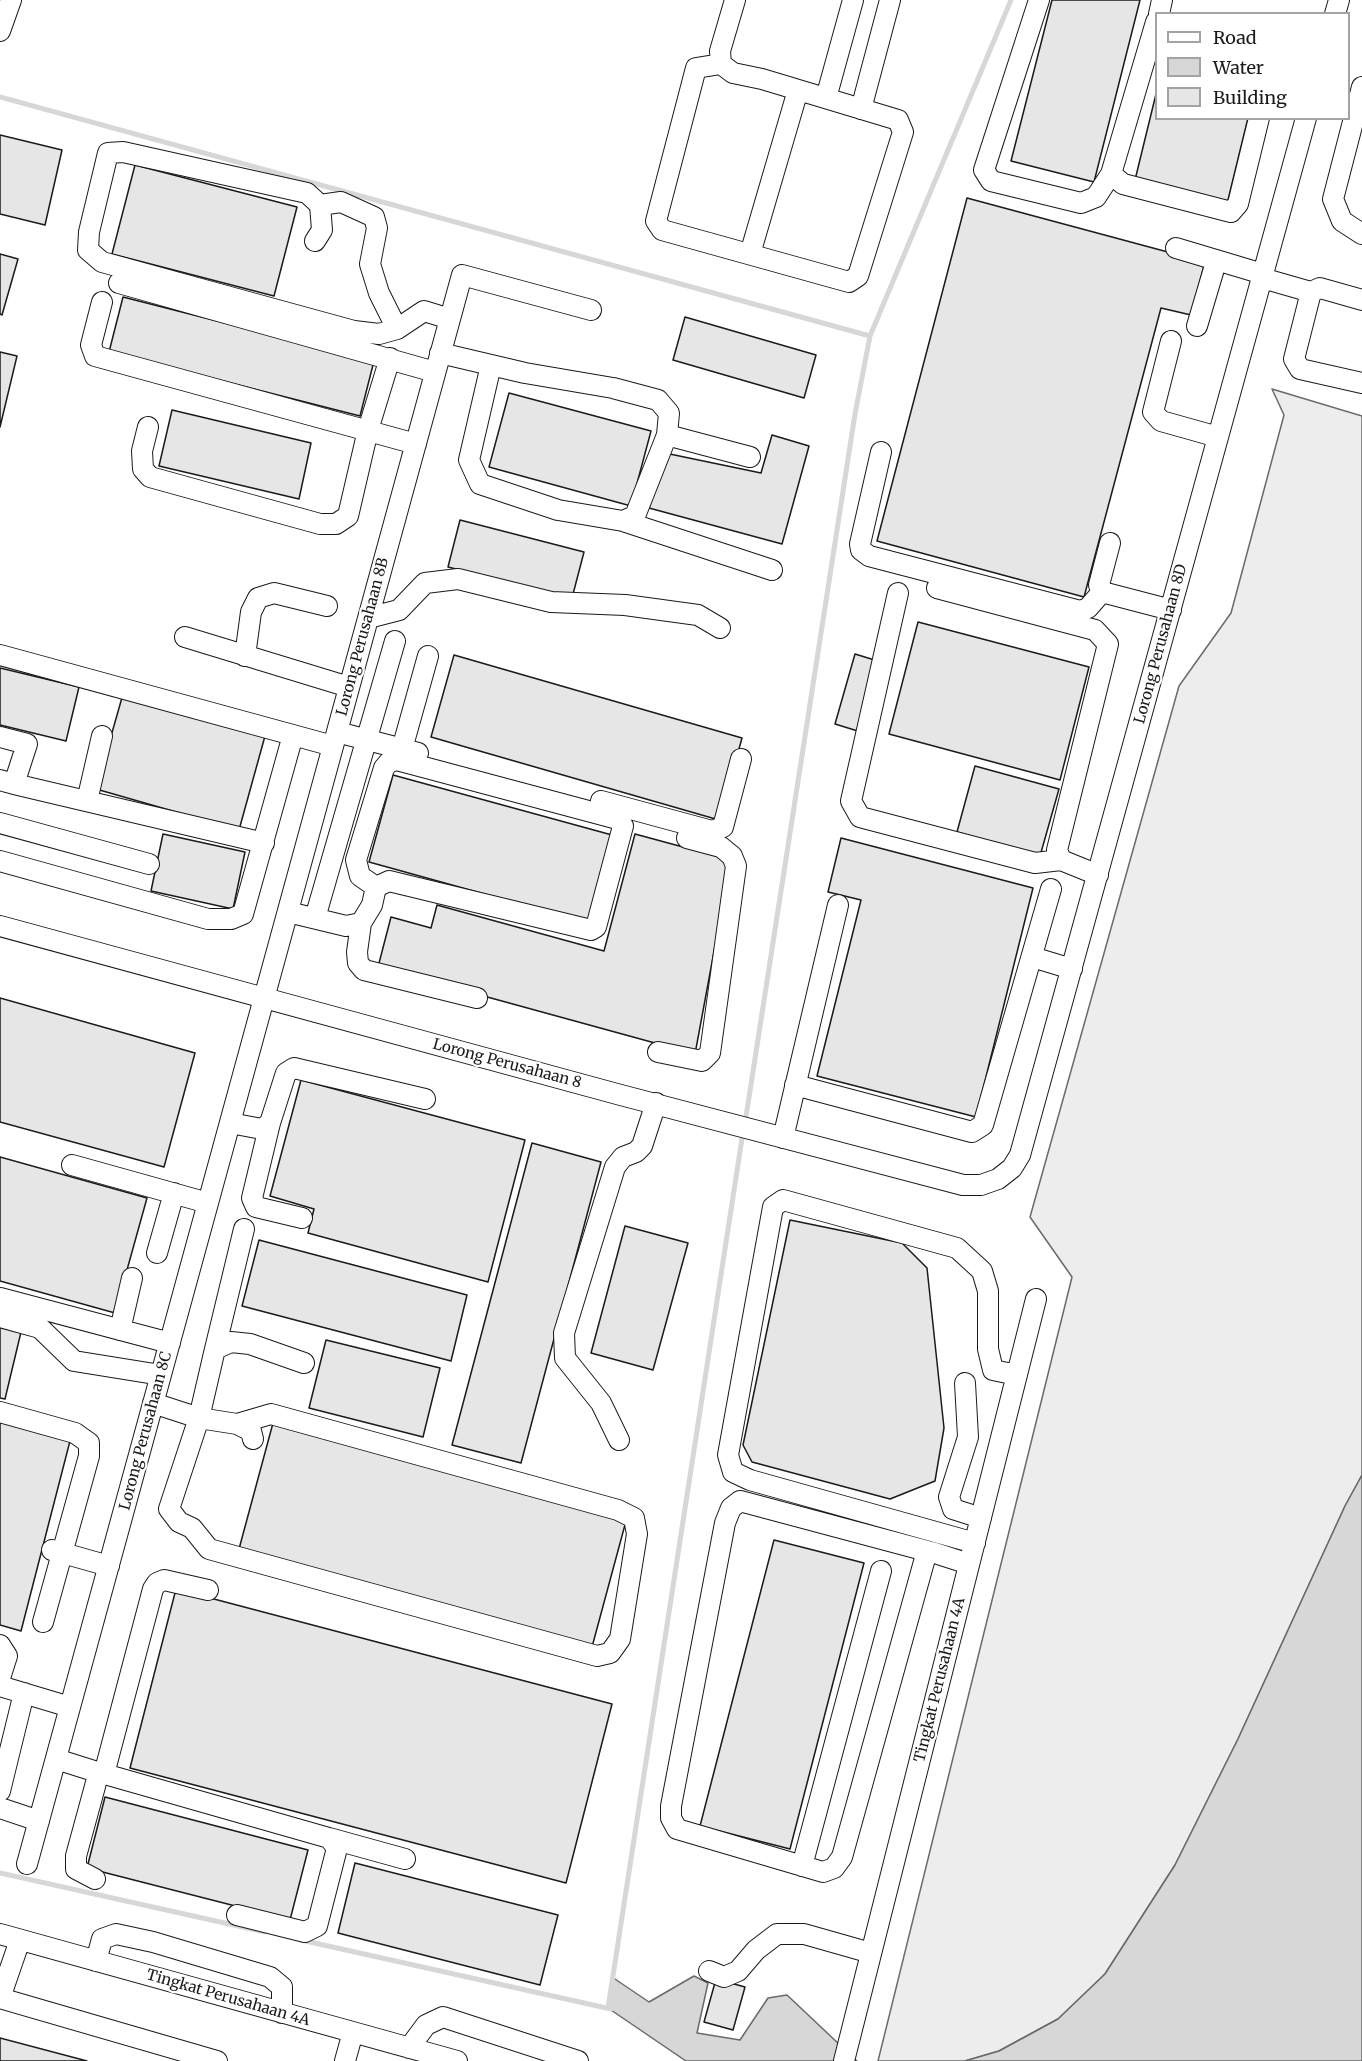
<!DOCTYPE html>
<style>
body{margin:0}
#map{position:relative;width:1362px;height:2061px;overflow:hidden;background:#fff;font-family:Merriweather,serif}
canvas{display:block}
.legend{position:absolute;left:1155px;top:12px;width:195px;height:108px;box-sizing:border-box;background:#fff;border:2px solid #a3a3a3;margin:0;padding:8px 10px;list-style:none;font-size:18px;color:#1a1a1a}
.legend li{display:flex;align-items:center;gap:12px;height:30px}
.legend b{width:30px;border:2px solid #a3a3a3}
</style>
<div id="map">
<canvas width="1362" height="2061"></canvas>
<ul class="legend">
<li><b style="height:8px;background:#fff"></b>Road</li>
<li><b style="height:16px;background:#d7d7d7"></b>Water</li>
<li><b style="height:16px;background:#e6e6e6"></b>Building</li>
</ul>
</div>
<script>
const g = document.querySelector('canvas').getContext('2d');
g.lineJoin = 'round';
function fill(path, color) { g.fillStyle = color; g.fill(path, 'evenodd'); }
const poly = rows => new Path2D(rows.map(r => 'M' + r).join(''));
function strokePath(path, color, width, dash) { g.strokeStyle = color; g.lineWidth = width; g.lineCap = dash ? 'butt' : 'round'; g.setLineDash(dash || []); g.stroke(path); }
function label(font, color, halo, rows, align = 'center') {
  g.font = font + ' Merriweather,serif'; g.lineWidth = 4.5; g.setLineDash([]); g.textBaseline = 'middle'; g.strokeStyle = halo; g.fillStyle = color; for (const [text, x, y, turn = 0] of rows) {
    g.save(); g.translate(x, y); g.rotate((+turn || 0) * Math.PI / 180); g.textAlign = isNaN(turn) ? turn : align; if (halo) g.strokeText(text, 0, 0); g.fillText(text, 0, 0); g.restore();
  }
}
const built = poly([
 [1272,389,1362,416,1362,1475,1345,1506,1238,1739,1175,1865,1105,1974,1058,2019,999,2051,965,2061,878,2061,1072,1277,1030,1217,1179,686,1231,613,1284,415,1272,389]
]);
fill(built, '#ededed');
strokePath(built, '#6a6a6a', 1.5);
const water = poly([
 [1362,1475,1362,2061,965,2061,999,2051,1058,2019,1105,1974,1175,1865,1238,1739,1345,1506,1362,1475],
 [694,1976,708,1983,697,2033,740,2040,768,1998,787,1995,857,2061,686,2061,608,2008,612,1977,649,2002,694,1976]
]);
fill(water, '#d7d7d7');
strokePath(water, '#6a6a6a', 1.5);
strokePath(poly([
 [0,97,870,336,855,414,745,1123],
 [870,336,1011,0],
 [0,1873,265,1932],
 [301,1940,611,2009],
 [608,2008,743,1132]
]), '#d7d7d7', 5);
const building = poly([
 [1052,0,1140,0,1094,182,1011,161,1052,0],
 [1156,94,1156,118,1248,118,1227,204,1135,180,1156,94],
 [0,135,62,150,45,225,0,214,0,135],
 [135,165,297,207,274,296,112,254,135,165],
 [967,198,1205,262,1191,315,1161,308,1084,597,877,541,967,198],
 [0,254,18,259,2,315,0,314,0,254],
 [123,297,374,361,360,416,109,352,123,297],
 [685,317,816,355,804,398,673,360,685,317],
 [0,352,17,356,0,427,0,352],
 [509,393,651,431,631,506,489,467,509,393],
 [172,410,311,443,299,499,159,466,172,410],
 [772,435,809,446,782,544,649,508,665,453,761,473,772,435],
 [460,520,584,552,572,598,448,567,460,520],
 [918,622,1089,667,1060,780,889,734,918,622],
 [855,654,881,662,861,732,835,724,855,654],
 [454,655,742,738,719,820,431,737,454,655],
 [0,668,79,687,66,741,0,725,0,668],
 [123,694,265,736,239,830,96,789,123,694],
 [975,766,1059,789,1040,856,957,832,975,766],
 [393,775,612,835,589,923,369,862,393,775],
 [163,834,245,852,233,909,151,891,163,834],
 [635,834,731,860,695,1054,378,967,391,917,431,928,437,905,604,951,635,834],
 [841,838,1033,888,976,1117,817,1076,861,900,828,892,841,838],
 [0,998,195,1053,164,1167,0,1122,0,998],
 [301,1080,525,1140,488,1282,308,1233,314,1209,270,1196,301,1080],
 [532,1143,601,1162,521,1463,452,1445,532,1143],
 [0,1157,147,1198,115,1313,0,1281,0,1157],
 [790,1220,902,1243,927,1268,944,1428,935,1481,890,1499,752,1462,743,1445,790,1220],
 [625,1226,688,1243,653,1370,591,1353,625,1226],
 [259,1240,467,1295,451,1361,242,1306,259,1240],
 [0,1327,21,1332,5,1399,0,1398,0,1327],
 [326,1340,440,1368,423,1437,309,1408,326,1340],
 [0,1422,70,1441,21,1631,0,1625,0,1422],
 [273,1423,626,1521,592,1647,239,1549,273,1423],
 [774,1540,864,1563,790,1849,700,1826,774,1540],
 [176,1589,612,1704,566,1883,130,1768,176,1589],
 [105,1797,308,1850,290,1920,87,1868,105,1797],
 [355,1863,558,1915,540,1985,338,1933,355,1863],
 [716,1979,745,1987,733,2030,704,2022,716,1979],
 [0,2038,87,2061,0,2061,0,2038]
]);
fill(building, '#e6e6e6');
strokePath(building, '#1a1a1a', 1.5);
const minor = poly([
 [1039,0,984,170,991,181,1081,203,1096,197,1111,174],
 [1159,14,1162,0],
 [1335,14,1339,0],
 [1156,22,1111,174,1123,184,1231,212,1238,204,1259,118],
 [0,31,11,0],
 [721,64,696,68,656,221,662,230,849,282,858,276,903,132,898,120,762,79,733,73,721,64,720,51,735,0],
 [1362,87,1333,199,1342,221,1362,234],
 [826,98,853,0],
 [861,109,890,0],
 [320,205,341,202,374,217,377,228,370,264,379,293,397,329],
 [315,241,322,230,320,205,307,193,123,152,108,153,89,232,88,250,102,262,354,331,379,334,397,329,424,311,450,319],
 [1176,248,1263,274],
 [750,254,798,90],
 [1262,278,1311,292,1320,288,1362,300],
 [119,283,435,372],
 [1311,292,1294,359,1300,369,1362,383],
 [102,302,91,345,95,356,416,444],
 [1197,326,1216,262],
 [1171,341,1153,412,1161,421,1218,437],
 [440,353,525,373,613,388,658,400,669,413,667,435,635,516,623,521,558,510,480,484,469,460,491,365],
 [148,427,142,451,143,469,150,477,320,524,336,524,348,516,368,430,390,358],
 [667,435,750,457],
 [881,452,860,544,861,550,869,556,1080,611,1088,608,1102,592],
 [623,521,772,570],
 [1110,543,1099,585,1102,592,1171,610],
 [937,588,1095,630,1108,644,1057,850,1061,860,1098,875],
 [898,593,851,801,860,817,1035,863,1061,860],
 [368,618,399,610,425,583,458,579,551,602,625,605,698,615,720,628],
 [185,637,349,687],
 [0,655,333,746],
 [245,656,251,612,258,598,274,593,327,606],
 [337,732,418,753],
 [0,737,27,744,14,784,0,780],
 [402,749,428,656],
 [14,784,264,843],
 [87,801,102,736],
 [601,801,712,831,723,827,741,759],
 [0,823,149,864],
 [0,861,208,919,231,919,243,914,293,735],
 [288,912,346,926,361,923,372,905,376,887,389,881,591,930,596,927,623,826,618,819,397,760,389,762,384,768,356,860,360,876,376,887],
 [315,918,395,641],
 [361,923,357,952,358,963,364,970,477,998],
 [0,926,617,1094,963,1185,981,1185,998,1179,1012,1168,1020,1155,1306,118],
 [1032,957,1072,969],
 [658,1052,702,1061,710,1053,736,866,732,856,721,847,687,838],
 [795,1085,972,1132,983,1125,1051,889],
 [230,1123,262,1129,270,1123,286,1073,294,1068,425,1099],
 [270,1123,252,1198,256,1207,302,1218],
 [783,1138,838,905],
 [72,1165,208,1203],
 [157,1253,174,1193],
 [0,1298,170,1343],
 [0,1317,40,1328,74,1361,161,1375],
 [120,1330,132,1278],
 [215,1349,244,1229],
 [965,1383,968,1437,949,1497,953,1509,981,1518],
 [153,1403,199,1418,237,1424,251,1431,253,1439],
 [0,1412,75,1433,89,1443,89,1456,43,1622],
 [237,1424,271,1414,618,1510,634,1518,637,1534,620,1639,610,1653,597,1656,209,1549,192,1528,179,1522,169,1509,199,1418,215,1349,231,1342,250,1344,304,1363],
 [619,1440,601,1403,565,1358,564,1333,615,1167,623,1157,636,1152,642,1146,656,1103],
 [975,1543,750,1480,733,1472,728,1455,773,1207,783,1200,957,1248,982,1271,988,1291,988,1349,993,1370,1017,1375],
 [52,1550,109,1566],
 [927,1551,842,1857,834,1868,823,1872,677,1829,671,1818,671,1806,725,1523,731,1508,740,1501,927,1551,935,1553,969,1564],
 [0,1645,7,1656,0,1678],
 [0,1686,70,1707],
 [56,1759,94,1771,97,1779,76,1856,76,1869,95,1879],
 [94,1771,329,1838,337,1848,317,1926,305,1932,237,1915],
 [104,1774,153,1589,157,1583,164,1580,208,1590],
 [0,1791,24,1693],
 [0,1808,39,1821],
 [329,1838,405,1859],
 [27,1864,462,275,591,310],
 [802,1866,881,1571],
 [0,1934,457,2061],
 [96,1961,102,1939,116,1934,153,1942,270,1977,282,1987,282,2013],
 [709,1971,724,1977,738,1971,756,1950,777,1934,804,1934,871,1953],
 [0,1998,217,2061],
 [0,1998,20,1940],
 [409,2048,426,2025,443,2017,578,2061],
 [345,2061,353,2032],
 [844,2061,1036,1299]
]);
strokePath(minor, '#1a1a1a', 22);
strokePath(minor, '#fff', 20);
label('15px', '#1a1a1a', '#fff', [
 ["Lorong Perusahaan 8B",363,637,-75],
 ["Lorong Perusahaan 8D",1161,644,-75],
 ["Lorong Perusahaan 8",507,1064,15],
 ["Lorong Perusahaan 8C",146,1431,-75],
 ["Tingkat Perusahaan 4A",940,1680,-76],
 ["Tingkat Perusahaan 4A",228,1998,16]
]);
</script>
